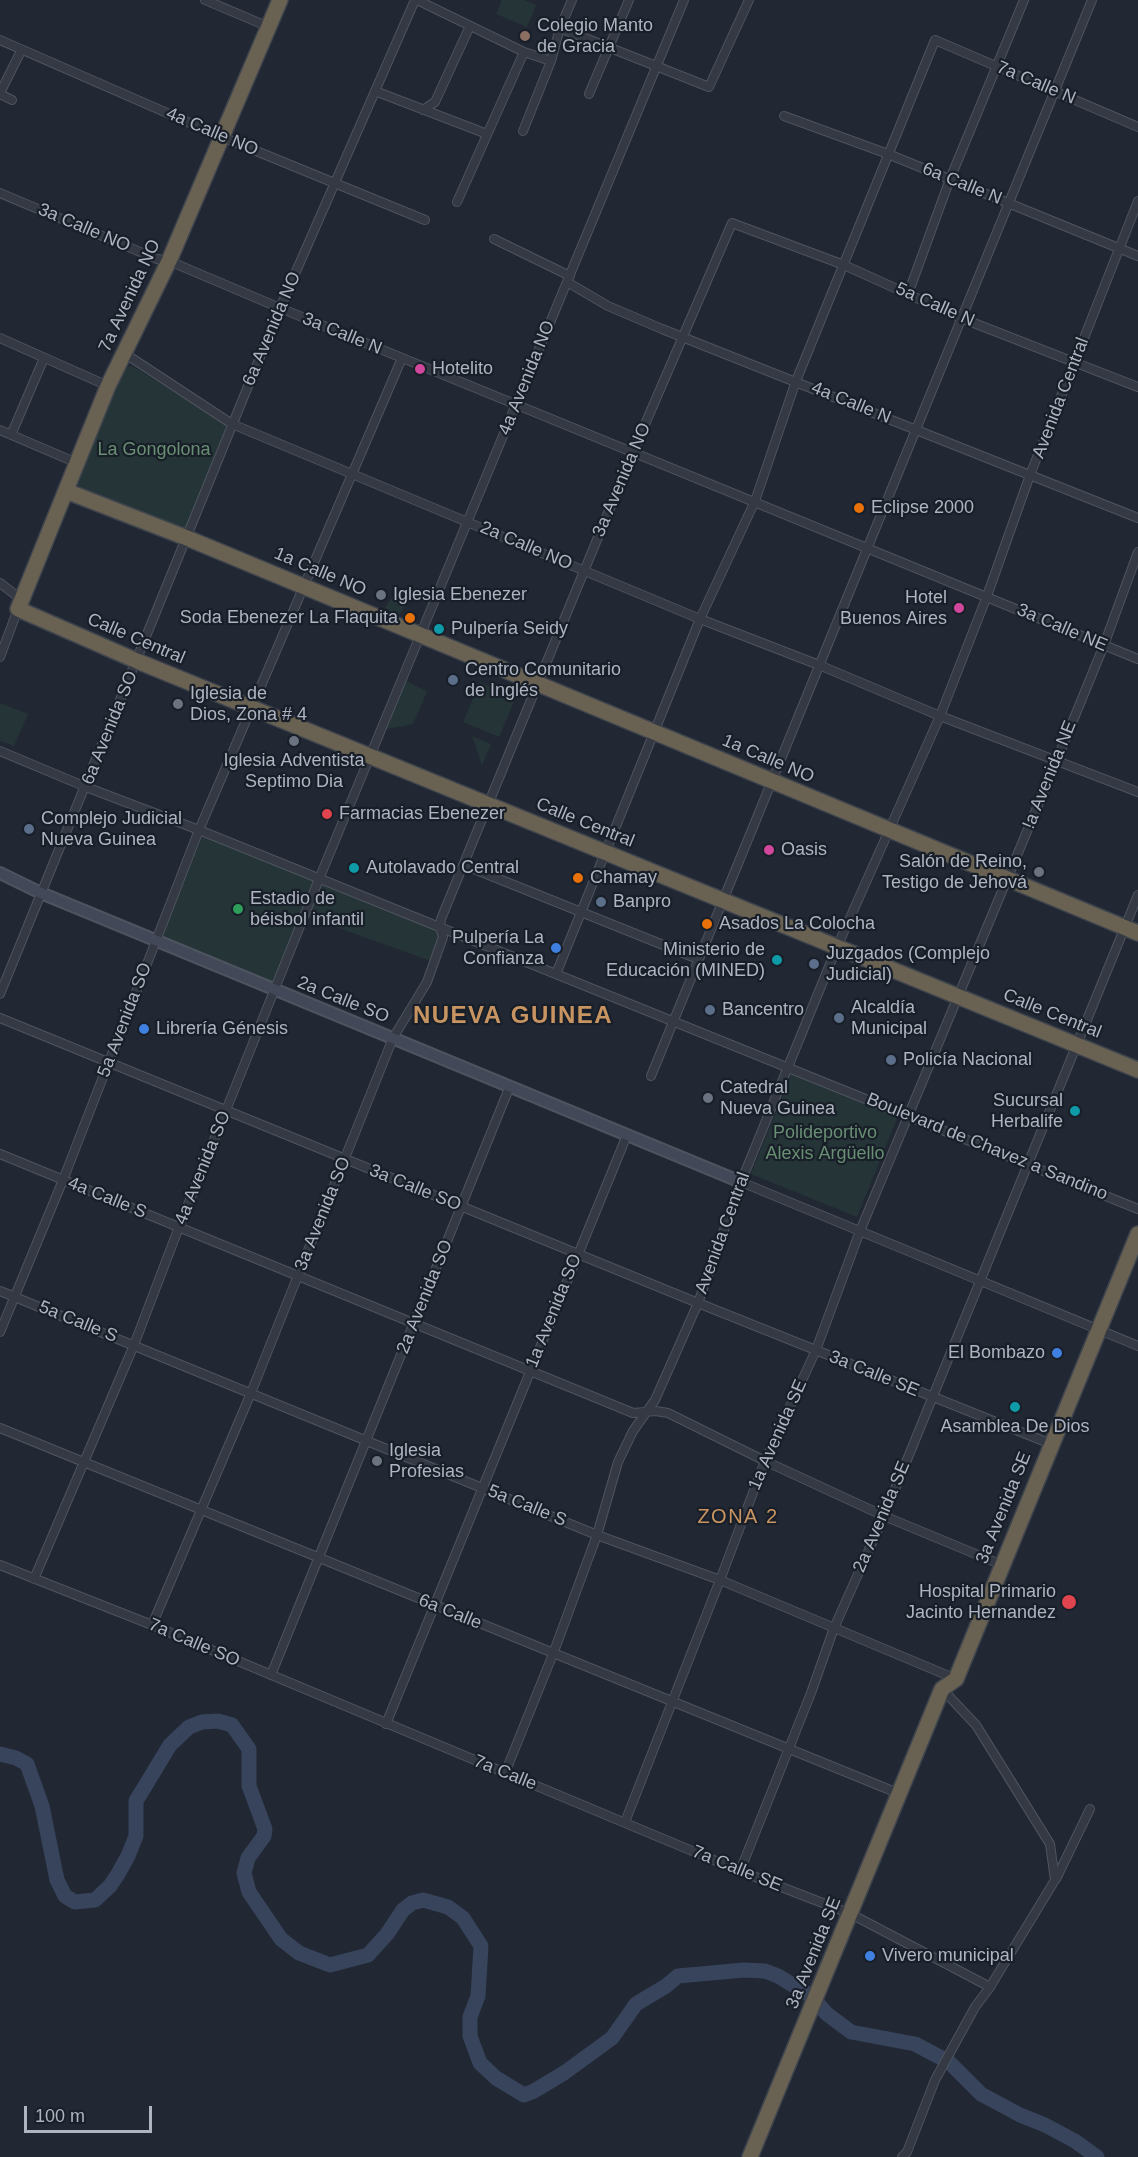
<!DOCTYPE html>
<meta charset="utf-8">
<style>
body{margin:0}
#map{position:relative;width:1138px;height:2157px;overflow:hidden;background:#212733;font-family:Arial,sans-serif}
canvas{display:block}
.scale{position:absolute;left:24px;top:2106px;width:128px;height:27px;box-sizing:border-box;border:3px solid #aeb4c1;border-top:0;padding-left:8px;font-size:18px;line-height:21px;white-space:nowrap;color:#aeb4c1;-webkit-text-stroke:4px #191f28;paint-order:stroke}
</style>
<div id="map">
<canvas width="1138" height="2157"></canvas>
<div class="scale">100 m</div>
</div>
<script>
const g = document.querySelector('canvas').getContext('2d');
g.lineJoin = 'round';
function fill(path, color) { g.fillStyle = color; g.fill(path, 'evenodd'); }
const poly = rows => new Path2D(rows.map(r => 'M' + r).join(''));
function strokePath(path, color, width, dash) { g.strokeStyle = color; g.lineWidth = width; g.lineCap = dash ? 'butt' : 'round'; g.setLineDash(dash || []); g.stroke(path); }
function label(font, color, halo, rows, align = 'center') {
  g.font = font + ' Arial,sans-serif'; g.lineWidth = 4.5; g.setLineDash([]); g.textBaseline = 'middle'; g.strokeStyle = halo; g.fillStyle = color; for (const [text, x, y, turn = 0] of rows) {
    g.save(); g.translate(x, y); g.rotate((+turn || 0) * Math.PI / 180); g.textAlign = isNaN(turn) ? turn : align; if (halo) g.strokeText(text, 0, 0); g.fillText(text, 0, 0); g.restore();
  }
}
fill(poly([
 [502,0,524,0,536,5,527,27,496,14],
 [132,366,225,423,226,428,192,518,188,526,183,531,80,489,76,482,123,372,128,367],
 [394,594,407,603,398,616,385,608],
 [403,679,427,692,413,724,382,730],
 [480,682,516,697,499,737,463,722],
 [0,703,28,714,14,746,0,741],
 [472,736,491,744,482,765],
 [203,835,315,880,273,984,161,938],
 [322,883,434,928,439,934,434,962,308,917],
 [793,1070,899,1114,857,1217,751,1174]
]), '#253537');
strokePath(poly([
 [0,1754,16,1758,27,1764,42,1806,57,1880,65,1896,75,1902,95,1900,110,1886,118,1874,128,1856,136,1836,136,1801,170,1745,189,1727,202,1722,218,1721,232,1725,249,1749,249,1786,265,1829,264,1836,248,1858,244,1873,249,1892,281,1939,299,1953,330,1965,368,1955,387,1934,403,1910,412,1903,423,1900,448,1907,463,1918,481,1946,478,1996,470,2017,470,2036,480,2063,496,2078,524,2095,534,2091,564,2073,612,2038,636,2004,666,1986,678,1976,744,1970,765,1971,778,1976,811,1996,827,2014,851,2032,915,2044,949,2062,981,2094,1020,2115,1045,2125,1075,2141,1097,2157]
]), '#37445b', 15);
const street = poly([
 [205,0,269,27],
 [417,0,524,52,551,61],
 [560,28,709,87,749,0],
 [0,40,222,137,425,220],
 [375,91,487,134],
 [0,93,21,51],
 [0,94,12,100],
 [589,94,629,0],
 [423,110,435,102,470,26],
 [784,116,888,154,1138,256],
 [523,131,551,61,560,28,572,0],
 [0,193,157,259,169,261,280,308,1138,659],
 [457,202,524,52],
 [494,239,570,276],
 [567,282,608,306,662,329,1138,518],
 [908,294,950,179,1024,0],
 [0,338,108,386],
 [124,353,232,424,700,619,819,665,940,716,1138,792],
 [0,430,77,463],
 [11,435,44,358],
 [0,583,22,600],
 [0,657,18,609],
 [0,751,86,787,199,830,1138,1209],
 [464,865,698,959],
 [556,974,700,619,755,501,796,381,935,40,1138,127],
 [0,994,280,308,415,0],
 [0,1018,698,1303,1051,1444],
 [651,1076,1092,0],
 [0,1154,633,1413,656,1411,668,1413,765,1461,884,1516,1002,1565],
 [741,1182,1138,1346],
 [0,1291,597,1535,720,1580,956,1679],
 [0,1332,63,1180,199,830,402,358],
 [0,1428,900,1794],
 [0,1565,152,1625,740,1871,851,1914,990,1987],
 [34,1579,134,1345,179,1227,319,879,684,0],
 [152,1625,251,1393,393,1038,427,982,443,937,440,927,441,919,633,452,732,223,844,265,961,318,1138,387],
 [271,1675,510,1086],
 [386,1724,627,1135],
 [505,1773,553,1654,597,1535,618,1462,633,1431,655,1400,698,1303,741,1182,837,947,940,716,987,596,1030,475,1138,201],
 [625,1822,720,1580,765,1461,816,1350,860,1231,1056,762,1104,645,1138,552],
 [740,1871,811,1693,834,1628,884,1516,1138,895],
 [1056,1879,1090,1809],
 [902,2157,907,2152,935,2080,975,2007,990,1987,1055,1880,1050,1844,976,1725,942,1689]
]);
const secondary = poly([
 [0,873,41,893,741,1182]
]);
const highway = poly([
 [280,0,169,261,108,386,18,609,137,661,1138,1070],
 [66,491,187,538,1138,933],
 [750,2157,942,1689,956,1679,1138,1234]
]);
strokePath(street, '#4e545f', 10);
strokePath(secondary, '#4e545f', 14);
strokePath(highway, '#3e444e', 18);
strokePath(street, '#343944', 8);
strokePath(secondary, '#424857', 10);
strokePath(highway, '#696151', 15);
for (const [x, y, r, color] of [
 [525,36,6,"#8d6e63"],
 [420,369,6,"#d1479c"],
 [859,508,6,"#e8710a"],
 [381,595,6,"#6b7280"],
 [959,608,6,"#d1479c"],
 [410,618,6,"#e8710a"],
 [439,629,6,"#0f9aa8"],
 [453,680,6,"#5c6f8a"],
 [178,704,6,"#6b7280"],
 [294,741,6,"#6b7280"],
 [327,814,6,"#e0444e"],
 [29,829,6,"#5c6f8a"],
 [769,850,6,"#d1479c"],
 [354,868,6,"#0f9aa8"],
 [1039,872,6,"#6b7280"],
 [578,878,6,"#e8710a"],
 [601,902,6,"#5c6f8a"],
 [238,909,6,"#2e9e5b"],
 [707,924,6,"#e8710a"],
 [556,948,6,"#3f7fe0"],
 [777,960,6,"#0f9aa8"],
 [814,964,6,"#5c6f8a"],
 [710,1010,6,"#5c6f8a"],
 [839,1018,6,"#5c6f8a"],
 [144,1029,6,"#3f7fe0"],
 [891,1060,6,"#5c6f8a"],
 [708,1098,6,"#6b7280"],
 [1075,1111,6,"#0f9aa8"],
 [1057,1353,6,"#3f7fe0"],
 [1015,1407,6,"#0f9aa8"],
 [377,1461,6,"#6b7280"],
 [1069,1602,8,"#e0444e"],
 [870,1956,6,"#3f7fe0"]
]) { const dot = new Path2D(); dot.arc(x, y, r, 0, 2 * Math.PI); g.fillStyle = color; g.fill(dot); strokePath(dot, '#191f28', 2); }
label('18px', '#aeb4c1', '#191f28', [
 ["Colegio Manto",537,26],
 ["de Gracia",537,47],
 ["Hotelito",432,369],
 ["Eclipse 2000",871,508],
 ["Iglesia Ebenezer",393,595],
 ["Hotel",947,598,"right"],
 ["Buenos Aires",947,619,"right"],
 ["Soda Ebenezer La Flaquita",398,618,"right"],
 ["Pulpería Seidy",451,629],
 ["Centro Comunitario",465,670],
 ["de Inglés",465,691],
 ["Iglesia de",190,694],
 ["Dios, Zona # 4",190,715],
 ["Iglesia Adventista",294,761,"center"],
 ["Septimo Dia",294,782,"center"],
 ["Farmacias Ebenezer",339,814],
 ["Complejo Judicial",41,819],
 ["Nueva Guinea",41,840],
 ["Oasis",781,850],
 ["Salón de Reino,",1027,862,"right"],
 ["Testigo de Jehová",1027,883,"right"],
 ["Autolavado Central",366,868],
 ["Chamay",590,878],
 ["Estadio de",250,899],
 ["béisbol infantil",250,920],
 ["Banpro",613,902],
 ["Asados La Colocha",719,924],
 ["Pulpería La",544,938,"right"],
 ["Confianza",544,959,"right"],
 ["Ministerio de",765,950,"right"],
 ["Educación (MINED)",765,971,"right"],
 ["Juzgados (Complejo",826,954],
 ["Judicial)",826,975],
 ["Alcaldía",851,1008],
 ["Municipal",851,1029],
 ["Bancentro",722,1010],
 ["Librería Génesis",156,1029],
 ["Policía Nacional",903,1060],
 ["Catedral",720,1088],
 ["Nueva Guinea",720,1109],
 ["Sucursal",1063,1101,"right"],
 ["Herbalife",1063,1122,"right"],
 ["El Bombazo",1045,1353,"right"],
 ["Asamblea De Dios",1015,1427,"center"],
 ["Iglesia",389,1451],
 ["Profesias",389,1472],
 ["Hospital Primario",1056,1592,"right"],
 ["Jacinto Hernandez",1056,1613,"right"],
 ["Vivero municipal",882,1956]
], 'left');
label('18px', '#aeb4c1', '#191f28', [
 ["7a Calle N",1036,83,23],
 ["4a Calle NO",212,132,23],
 ["6a Calle N",962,184,22],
 ["3a Calle NO",84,228,23],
 ["7a Avenida NO",130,296,-65],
 ["5a Calle N",935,305,24],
 ["6a Avenida NO",272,329,-67],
 ["3a Calle N",342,334,22],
 ["4a Avenida NO",527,378,-68],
 ["Avenida Central",1061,398,-69],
 ["4a Calle N",851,403,22],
 ["3a Avenida NO",622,480,-67],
 ["2a Calle NO",526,546,23],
 ["1a Calle NO",320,572,23],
 ["3a Calle NE",1062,628,23],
 ["Calle Central",136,639,23],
 ["6a Avenida SO",110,728,-68],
 ["1a Calle NO",768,759,23],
 ["!a Avenida NE",1050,775,-68],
 ["Calle Central",585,823,22],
 ["2a Calle SO",343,1000,22],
 ["Calle Central",1052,1014,22],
 ["5a Avenida SO",125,1020,-69],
 ["Boulevard de Chavez a Sandino",987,1147,22],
 ["4a Avenida SO",203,1168,-68],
 ["3a Calle SO",415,1188,22],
 ["4a Calle S",107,1198,22],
 ["3a Avenida SO",323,1214,-68],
 ["Avenida Central",723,1233,-70],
 ["2a Avenida SO",425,1297,-68],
 ["1a Avenida SO",554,1311,-68],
 ["5a Calle S",78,1322,22],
 ["3a Calle SE",874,1374,22],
 ["1a Avenida SE",778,1435,-66],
 ["5a Calle S",527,1506,22],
 ["3a Avenida SE",1004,1508,-68],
 ["2a Avenida SE",882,1517,-67],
 ["6a Calle",450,1612,22],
 ["7a Calle SO",194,1643,23],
 ["7a Calle",505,1773,22],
 ["7a Calle SE",737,1869,22],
 ["3a Avenida SE",814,1953,-68]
]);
label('18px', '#688f73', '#191f28', [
 ["La Gongolona",154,450],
 ["Polideportivo",825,1133],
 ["Alexis Argüello",825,1154]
]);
g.letterSpacing = '1.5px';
label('20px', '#c89461', '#191f28', [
 ["ZONA 2",738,1517]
]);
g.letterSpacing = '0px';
g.letterSpacing = '1.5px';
label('bold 24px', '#c89461', '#191f28', [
 ["NUEVA GUINEA",513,1016]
]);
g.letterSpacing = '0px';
</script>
